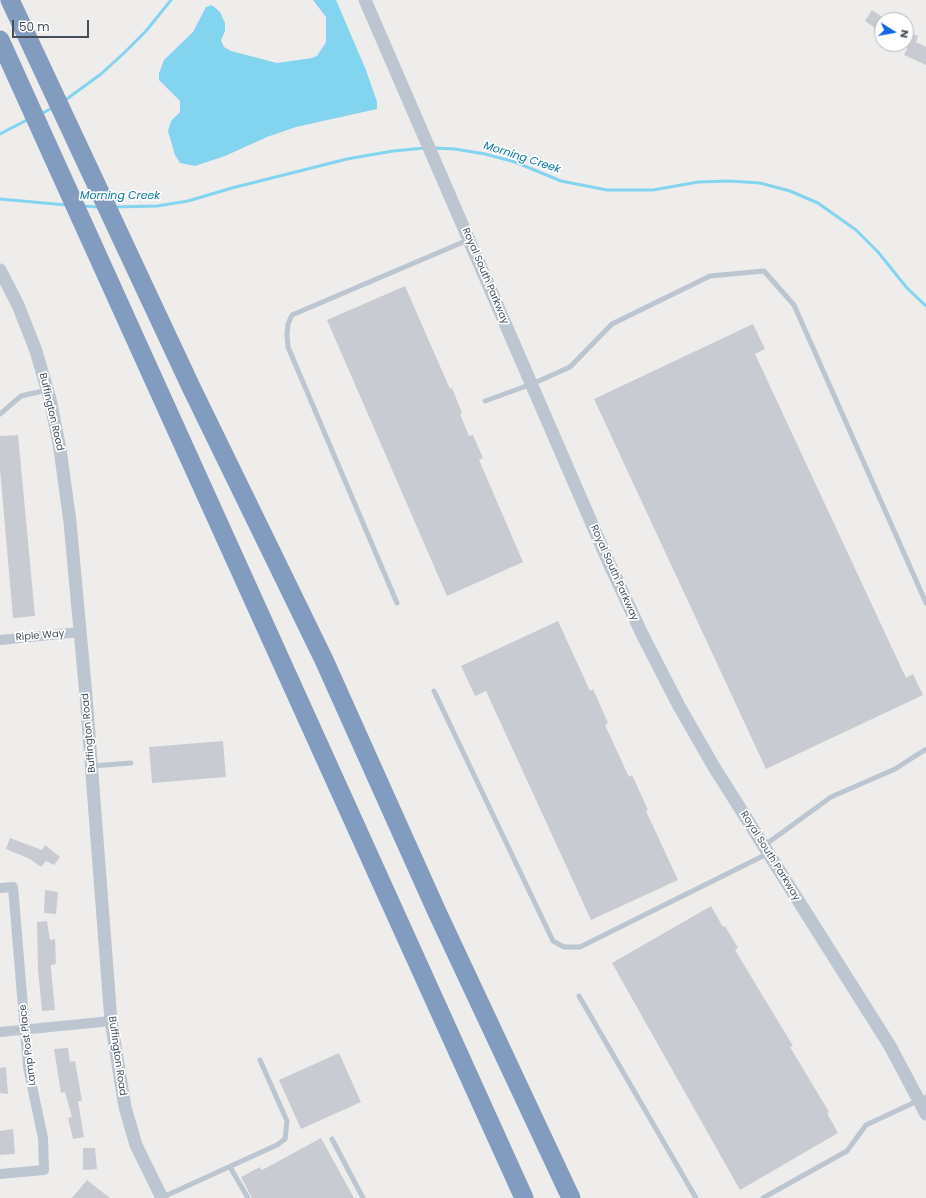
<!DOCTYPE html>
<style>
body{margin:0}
#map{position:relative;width:926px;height:1198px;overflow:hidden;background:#efecec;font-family:Poppins,sans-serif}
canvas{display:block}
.north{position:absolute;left:874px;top:12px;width:40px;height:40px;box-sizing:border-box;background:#fff;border:1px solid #b4b9bd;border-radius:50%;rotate:101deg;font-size:11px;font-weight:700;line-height:16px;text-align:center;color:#444f5a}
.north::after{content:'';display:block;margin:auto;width:14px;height:18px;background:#1265e4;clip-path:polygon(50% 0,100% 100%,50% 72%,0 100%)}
.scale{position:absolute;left:12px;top:20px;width:77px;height:18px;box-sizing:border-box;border:2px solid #444f5a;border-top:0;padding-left:5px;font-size:12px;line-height:14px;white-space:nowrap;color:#444f5a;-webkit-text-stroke:3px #fff;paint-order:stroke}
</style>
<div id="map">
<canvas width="926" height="1198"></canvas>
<div class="north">N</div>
<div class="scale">50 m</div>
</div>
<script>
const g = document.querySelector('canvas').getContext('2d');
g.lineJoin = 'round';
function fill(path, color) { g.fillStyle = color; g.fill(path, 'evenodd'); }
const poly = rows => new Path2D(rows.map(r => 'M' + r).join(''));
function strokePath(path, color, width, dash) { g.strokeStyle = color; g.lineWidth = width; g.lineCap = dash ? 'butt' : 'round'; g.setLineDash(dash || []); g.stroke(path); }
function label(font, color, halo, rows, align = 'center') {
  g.font = font + ' Poppins,sans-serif'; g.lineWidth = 3.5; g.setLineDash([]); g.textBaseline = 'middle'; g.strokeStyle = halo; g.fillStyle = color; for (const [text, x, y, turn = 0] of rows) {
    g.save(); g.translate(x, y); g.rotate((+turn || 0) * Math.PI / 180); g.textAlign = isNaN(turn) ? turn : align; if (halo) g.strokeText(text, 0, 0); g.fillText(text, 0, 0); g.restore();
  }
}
fill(poly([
 [313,0,336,0,366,70,377,102,377,109,296,127,267,137,225,156,195,166,180,163,175,155,168,131,171,121,180,112,180,101,159,80,159,73,164,60,193,32,206,7,212,5,220,12,225,23,225,31,221,40,224,47,231,51,277,63,312,58,317,56,326,42,326,17]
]), '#83d4ef');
strokePath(poly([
 [64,101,101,74,124,53,146,31,171,0],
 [41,114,54,107],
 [0,134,29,119],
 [433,148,455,149,485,154,515,162,561,181,607,190,653,190,698,182,729,181,760,183,790,191,818,203,856,230,878,252,907,288,926,306],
 [0,199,66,205],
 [82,206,98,207],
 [114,207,157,206,188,201,232,188,347,159,393,151,425,148]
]), '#83d4ef', 3);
fill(poly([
 [872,10,882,17,882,33,865,21],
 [908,32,918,36,916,42,926,47,926,65,904,55,907,49,906,36],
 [405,286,450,389,452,388,462,413,460,414,469,436,473,435,483,458,479,460,523,562,447,596,327,320],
 [753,324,765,349,755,354,906,678,913,674,923,695,766,769,594,399],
 [18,435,35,616,13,618,0,469,0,436],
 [558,621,590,691,593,689,608,723,605,725,629,777,632,775,648,810,646,811,678,880,591,920,486,691,475,696,461,666],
 [223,741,226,777,152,783,149,747],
 [10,838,42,850,45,845,60,857,54,865,46,861,41,867,30,859,6,849],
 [45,890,58,892,56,914,44,913],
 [711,906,723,927,725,926,738,948,735,950,793,1046,790,1047,829,1112,827,1113,838,1133,740,1190,612,963],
 [47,921,50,940,55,939,56,964,51,965,51,969,55,1010,42,1011,38,970,37,922],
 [68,1048,70,1062,75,1061,82,1101,78,1101,84,1137,73,1139,68,1118,72,1117,65,1092,61,1093,54,1049],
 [339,1053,361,1102,301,1129,279,1080],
 [6,1067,8,1094,0,1093,0,1068],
 [13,1129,15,1154,0,1155,0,1131],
 [321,1138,354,1198,252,1198,241,1177,260,1167,261,1170,266,1168],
 [83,1148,95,1148,97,1169,83,1170],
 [87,1180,110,1198,72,1198]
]), '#c9cbd2');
strokePath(poly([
 [485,401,532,384,570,367,612,324,710,276,764,271,794,305,926,603],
 [0,414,21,396,47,390],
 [397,603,288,347,287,334,288,324,292,315,468,240],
 [434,691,553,941,564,947,580,947,767,854],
 [92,766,131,763],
 [765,845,831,797,895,769,926,749],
 [579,996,696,1198],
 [332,1139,363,1198],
 [230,1167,248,1198],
 [163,1197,277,1145,285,1139,287,1121,260,1060],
 [763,1198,847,1151,866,1125,926,1097]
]), '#bcc6d0', 5);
strokePath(poly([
 [0,640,80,632],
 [0,888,13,887,28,1067,43,1138,44,1170,0,1174],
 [0,1032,111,1021]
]), '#bcc6d0', 10);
strokePath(poly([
 [365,0,608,561,642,634,679,706,714,767,890,1046,926,1114],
 [0,270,18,305,36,351,50,399,60,449,70,522,86,696,111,1021,125,1107,136,1145,162,1198]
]), '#bcc6d0', 13);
strokePath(poly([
 [10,0,191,387,324,660,437,912,571,1198],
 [0,40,524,1198]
]), '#819cbe', 19);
label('10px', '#444f5a', '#fff', [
 ["Royal South Parkway",485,276,67],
 ["Buffington Road",51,412,77],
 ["Royal South Parkway",614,573,66],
 ["Riple Way",40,636,-5],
 ["Buffington Road",89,733,-95],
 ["Royal South Parkway",770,856,58],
 ["Lamp Post Place",28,1045,-97],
 ["Buffington Road",117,1056,82]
]);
label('italic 11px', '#087ca3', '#fff', [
 ["Morning Creek",522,158,18],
 ["Morning Creek",120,196]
]);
</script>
